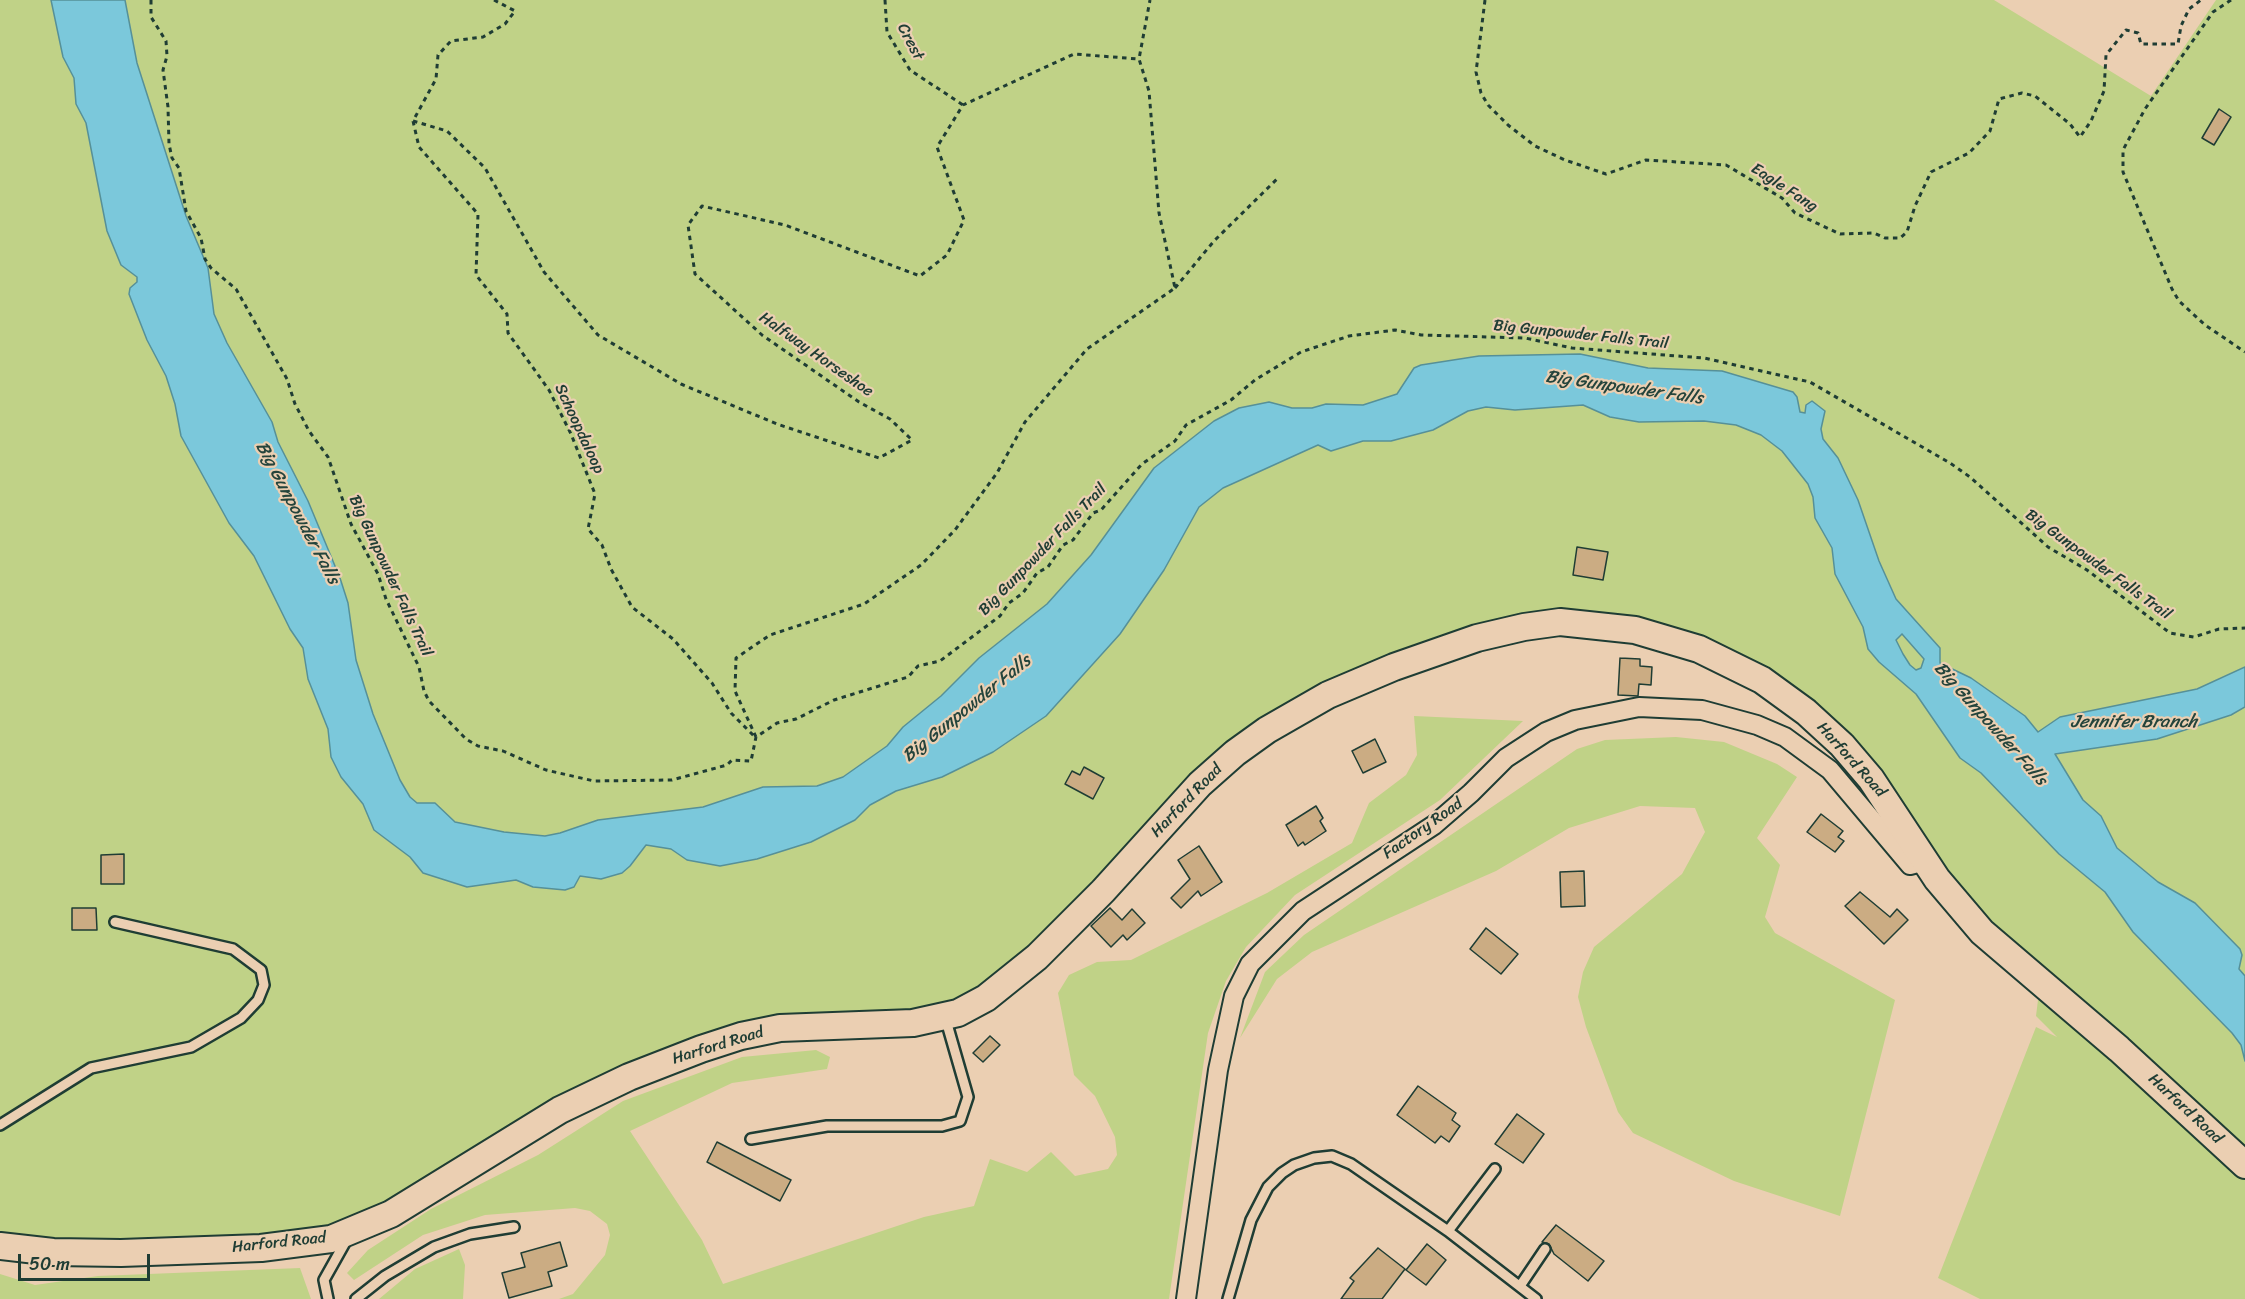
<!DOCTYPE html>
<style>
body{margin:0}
#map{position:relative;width:2245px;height:1299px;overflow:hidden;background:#ebcfb2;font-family:Sriracha,sans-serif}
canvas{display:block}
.scale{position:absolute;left:18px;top:1254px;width:132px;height:27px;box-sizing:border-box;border:3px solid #1f3d34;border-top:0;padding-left:8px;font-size:18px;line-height:21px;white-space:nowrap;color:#1f3d34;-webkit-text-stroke:4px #ebcfb2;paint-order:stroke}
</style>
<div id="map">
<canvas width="2245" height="1299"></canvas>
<div class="scale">50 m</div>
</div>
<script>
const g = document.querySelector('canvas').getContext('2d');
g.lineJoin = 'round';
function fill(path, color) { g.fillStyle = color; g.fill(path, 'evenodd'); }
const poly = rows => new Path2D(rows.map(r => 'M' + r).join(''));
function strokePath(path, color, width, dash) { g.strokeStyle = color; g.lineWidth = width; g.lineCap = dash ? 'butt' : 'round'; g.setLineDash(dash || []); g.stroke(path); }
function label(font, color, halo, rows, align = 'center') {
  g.font = font + ' Sriracha,sans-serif'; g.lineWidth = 4.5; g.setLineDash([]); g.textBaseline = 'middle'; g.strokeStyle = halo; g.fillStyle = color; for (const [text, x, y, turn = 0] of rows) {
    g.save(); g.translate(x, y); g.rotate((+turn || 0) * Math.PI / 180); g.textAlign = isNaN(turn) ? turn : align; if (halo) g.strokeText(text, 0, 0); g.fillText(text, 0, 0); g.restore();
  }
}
fill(poly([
 [0,0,1994,0,2151,96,2216,0,2245,0,2245,1299,1980,1299,1938,1278,2036,1027,2057,1037,2036,1016,2039,992,1990,923,1958,887,1839,729,1644,622,1587,612,1531,615,1315,689,1043,937,975,993,947,1005,925,1011,766,1020,413,1187,347,1223,312,1231,270,1236,109,1242,52,1242,0,1235],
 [1414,716,1523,721,1440,800,1295,895,1246,947,1226,981,1208,1033,1169,1299,559,1299,573,1294,605,1255,610,1235,607,1224,590,1211,575,1208,485,1215,423,1235,354,1280,347,1273,368,1250,431,1209,538,1155,623,1101,742,1057,816,1050,830,1057,827,1069,732,1083,630,1131,702,1240,723,1284,924,1217,974,1206,990,1159,1027,1172,1051,1152,1075,1176,1108,1169,1117,1155,1115,1137,1095,1096,1074,1075,1058,993,1069,975,1097,962,1131,960,1267,893,1352,843,1369,803,1406,775,1417,755],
 [1676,737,1724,742,1777,764,1797,777,1757,838,1780,865,1765,917,1775,933,1895,1000,1840,1216,1734,1181,1633,1133,1618,1112,1586,1027,1578,997,1583,972,1594,947,1682,874,1705,832,1695,808,1640,806,1569,828,1496,871,1312,952,1277,979,1240,1038,1265,972,1304,935,1577,749,1605,740],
 [459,1249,465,1265,463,1299,379,1299,415,1269],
 [300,1268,311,1299,0,1299,0,1274,35,1285,98,1276]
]), '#c0d287');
const water = poly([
 [51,0,125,0,137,63,186,216,208,268,214,314,227,343,272,422,278,442,308,501,340,578,348,603,356,660,373,714,400,780,410,797,417,803,435,803,455,822,504,832,545,836,560,833,598,820,703,807,763,787,817,786,843,777,887,746,903,727,941,696,979,658,1047,604,1091,555,1154,468,1214,421,1239,408,1269,402,1292,408,1312,408,1326,404,1363,405,1397,394,1414,368,1421,365,1479,356,1580,354,1648,368,1722,371,1793,392,1797,397,1800,412,1805,413,1806,405,1812,401,1825,411,1821,429,1823,439,1838,458,1858,500,1879,561,1896,599,1940,648,1940,663,1971,678,2025,716,2038,732,2060,717,2197,689,2245,667,2245,707,2231,715,2157,739,2055,754,2083,800,2101,816,2117,848,2158,882,2195,903,2240,949,2242,955,2239,969,2245,976,2245,1061,2241,1045,2232,1033,2133,932,2105,892,2059,854,1981,773,1960,758,1916,694,1879,662,1868,649,1863,627,1835,574,1832,548,1815,518,1813,497,1808,484,1782,451,1761,435,1736,425,1704,421,1639,422,1610,417,1583,405,1515,410,1486,407,1468,411,1433,430,1391,441,1363,441,1331,451,1318,445,1223,488,1199,507,1164,570,1120,634,1046,716,993,752,942,777,896,791,870,805,855,820,811,842,757,859,720,866,687,860,671,849,646,845,630,866,622,873,601,879,580,876,574,887,565,890,533,887,516,880,467,887,423,873,410,857,374,830,363,804,341,777,331,757,328,729,308,679,303,648,290,629,254,556,229,523,181,436,175,404,166,376,147,340,129,294,130,288,137,282,137,277,121,265,107,231,86,123,76,104,74,78,63,57,51,0],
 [1902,634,1924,659,1921,668,1916,670,1910,665,1903,654,1896,640,1902,634]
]);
fill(water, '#7bc8db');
strokePath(water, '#569098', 1.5);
const building = poly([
 [2219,109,2231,117,2214,145,2202,138,2219,109],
 [1577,547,1608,552,1603,580,1573,575,1577,547],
 [1620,658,1640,659,1640,666,1652,667,1651,685,1639,684,1638,696,1618,695,1620,658],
 [1375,739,1386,762,1363,773,1352,751,1375,739],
 [1084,767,1104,778,1093,799,1065,784,1072,771,1080,775,1084,767],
 [1316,806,1323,818,1320,821,1326,831,1305,845,1303,842,1298,846,1286,825,1316,806],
 [1821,814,1843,831,1838,837,1844,841,1835,852,1807,832,1821,814],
 [1199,846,1222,882,1201,896,1198,891,1181,908,1171,898,1190,879,1178,860,1199,846],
 [124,854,124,884,101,884,101,855,124,854],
 [1584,871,1585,906,1561,907,1560,872,1584,871],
 [1860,892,1890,917,1897,909,1908,920,1884,944,1845,906,1860,892],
 [72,908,96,908,97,930,72,930,72,908],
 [1110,908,1122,920,1132,909,1145,923,1127,940,1123,935,1111,947,1091,926,1110,908],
 [1486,928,1518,954,1501,974,1470,949,1486,928],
 [990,1036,1000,1045,983,1062,973,1053,990,1036],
 [1418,1086,1456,1113,1452,1120,1460,1126,1449,1142,1441,1136,1435,1143,1397,1115,1418,1086],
 [1517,1114,1544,1134,1523,1163,1495,1144,1517,1114],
 [717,1142,791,1180,780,1201,707,1162,717,1142],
 [1556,1225,1604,1261,1588,1281,1554,1254,1549,1244,1542,1242,1556,1225],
 [560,1242,567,1266,548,1272,552,1286,509,1298,502,1273,525,1267,521,1253,560,1242],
 [1427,1244,1446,1260,1426,1285,1406,1270,1427,1244],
 [1378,1248,1405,1269,1382,1299,1341,1299,1354,1281,1350,1278,1378,1248]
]);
fill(building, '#cbac83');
strokePath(building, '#1f3d34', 1.5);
const service = poly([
 [0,1125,91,1068,191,1047,241,1018,258,1000,264,985,261,970,233,949,115,922],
 [751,1139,827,1126,942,1126,960,1121,968,1097,945,1017],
 [1448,1231,1495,1169],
 [1520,1286,1545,1249],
 [328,1299,324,1280,347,1239],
 [356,1299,385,1276,434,1247,470,1234,514,1227],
 [1228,1299,1251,1220,1268,1187,1282,1173,1294,1165,1314,1158,1332,1156,1351,1164,1448,1231,1536,1299]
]);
const minor = poly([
 [1186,1299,1218,1070,1234,996,1250,964,1303,911,1434,825,1471,793,1506,758,1546,732,1575,720,1639,707,1702,710,1757,725,1785,737,1830,770,1910,865,1925,861]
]);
const secondary = poly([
 [0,1246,53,1252,121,1253,261,1248,331,1239,391,1214,560,1110,629,1077,701,1049,741,1036,780,1028,913,1023,958,1013,986,998,1037,957,1103,891,1200,784,1235,753,1267,730,1328,695,1394,667,1477,638,1524,627,1560,622,1635,630,1699,649,1762,680,1806,712,1842,745,1871,779,1937,879,1982,932,2119,1049,2245,1165]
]);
strokePath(service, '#1f3d34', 14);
strokePath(minor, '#1f3d34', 22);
strokePath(secondary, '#1f3d34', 30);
strokePath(poly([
 [151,0,151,17,166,41,167,56,163,70,168,107,169,144,172,158,179,168,186,211,201,238,205,259,211,268,236,289,287,379,295,404,309,431,328,457,351,524,378,574,386,599,419,667,424,691,429,701,466,739,478,746,503,751,546,770,594,781,672,780,727,765,732,760,751,761,756,737,777,723,796,719,834,700,908,677,918,666,940,661,1000,616,1009,603,1023,593,1037,573,1048,567,1063,545,1073,540,1093,513,1101,510,1142,464,1175,441,1186,425,1231,400,1255,380,1301,352,1349,336,1395,330,1421,335,1525,338,1572,348,1704,358,1810,382,1950,463,1970,477,2048,547,2087,570,2170,633,2194,637,2219,629,2245,628],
 [494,0,515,11,505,24,483,37,451,41,438,55,436,79,413,121,419,147,478,214,476,275,507,314,508,333,549,390,571,434,595,494,588,529,602,545,611,569,632,607,673,639,712,683,731,713,754,736],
 [885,0,887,32,910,70,963,105],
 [1485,0,1476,72,1481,93,1488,105,1508,125,1535,146,1565,160,1606,174,1646,160,1726,165,1782,198,1795,213,1840,234,1874,233,1885,238,1900,238,1907,232,1915,206,1931,172,1969,153,1990,131,1999,99,2022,93,2035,96,2070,124,2080,137,2091,121,2104,91,2106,55,2126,30,2138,33,2141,44,2178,44,2181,26,2189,9,2201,0],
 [2231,0,2213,12,2145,109,2123,150,2123,172,2172,289,2179,301,2205,325,2245,352],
 [413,121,447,131,485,168,544,272,598,335,681,384,777,424,879,458,912,440,890,419,859,402,762,335,695,274,688,225,702,206,785,225,920,276,947,255,964,220,937,147,963,105,1074,54,1139,59],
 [1175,288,1214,241,1278,178],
 [756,737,735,691,736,658,770,635,864,604,921,565,955,530,997,473,1025,422,1087,349,1175,288,1159,213,1149,91,1139,59,1150,0]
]), '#1f3d34', 3, [4.5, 4.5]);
strokePath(service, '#ebcfb2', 9);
strokePath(minor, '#ebcfb2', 18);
strokePath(secondary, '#ebcfb2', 26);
label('16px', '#1f3d34', '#ebcfb2', [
 ["Crest",910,42,62],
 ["Eagle Fang",1784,188,33],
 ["Big Gunpowder Falls Trail",1581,335,6],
 ["Halfway Horseshoe",816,355,35],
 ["Schoopdaloop",579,429,65],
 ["Big Gunpowder Falls Trail",1043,550,-46],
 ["Big Gunpowder Falls Trail",2098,565,36],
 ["Big Gunpowder Falls Trail",390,576,65],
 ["Harford Road",1851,760,48],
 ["Harford Road",1187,801,-46],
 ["Factory Road",1423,829,-35],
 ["Harford Road",718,1046,-17],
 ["Harford Road",2185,1109,43],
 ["Harford Road",279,1243,-6]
]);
label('italic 18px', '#24443c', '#ebcfb2', [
 ["Big Gunpowder Falls",1624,388,8],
 ["Big Gunpowder Falls",297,513,62],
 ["Big Gunpowder Falls",967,709,-39],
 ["Jennifer Branch",2134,722],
 ["Big Gunpowder Falls",1990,724,48]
]);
</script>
